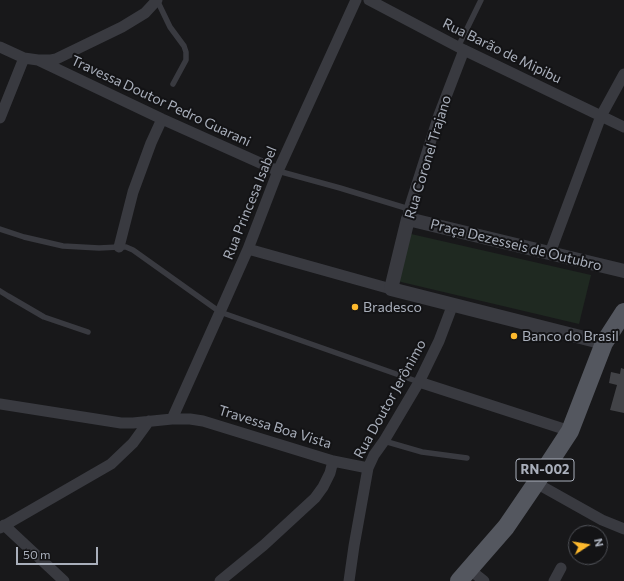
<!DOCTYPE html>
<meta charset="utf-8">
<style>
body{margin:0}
#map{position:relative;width:624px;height:581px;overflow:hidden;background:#18181a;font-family:Commissioner,sans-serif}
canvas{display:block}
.north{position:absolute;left:568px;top:525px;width:40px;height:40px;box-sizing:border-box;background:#131315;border:1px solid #4f5157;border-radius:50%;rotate:78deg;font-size:11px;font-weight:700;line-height:16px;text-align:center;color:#a9afbb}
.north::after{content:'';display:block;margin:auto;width:14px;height:18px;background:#fdb92d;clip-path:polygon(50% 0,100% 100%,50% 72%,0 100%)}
.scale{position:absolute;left:16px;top:547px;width:82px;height:18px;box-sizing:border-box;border:2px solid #a9afbb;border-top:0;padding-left:5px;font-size:12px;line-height:14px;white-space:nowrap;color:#a9afbb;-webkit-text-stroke:3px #131315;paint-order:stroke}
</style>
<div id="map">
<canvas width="624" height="581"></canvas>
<div class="north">N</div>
<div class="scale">50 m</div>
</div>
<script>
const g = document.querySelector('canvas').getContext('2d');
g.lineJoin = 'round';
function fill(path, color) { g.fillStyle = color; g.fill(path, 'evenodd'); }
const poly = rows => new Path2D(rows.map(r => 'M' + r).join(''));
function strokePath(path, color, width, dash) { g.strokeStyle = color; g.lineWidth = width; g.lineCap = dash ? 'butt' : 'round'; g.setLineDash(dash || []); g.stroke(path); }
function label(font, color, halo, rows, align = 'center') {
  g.font = font + ' Commissioner,sans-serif'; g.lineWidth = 4; g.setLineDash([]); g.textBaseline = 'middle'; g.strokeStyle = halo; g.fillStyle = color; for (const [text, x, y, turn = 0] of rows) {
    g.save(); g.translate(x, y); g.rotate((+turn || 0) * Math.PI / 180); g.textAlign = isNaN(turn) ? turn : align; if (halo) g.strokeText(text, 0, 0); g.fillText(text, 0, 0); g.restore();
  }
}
fill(poly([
 [411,234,591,275,579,324,397,281]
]), '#1f2921');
fill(poly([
 [621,368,624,369,624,413,610,410,617,385,609,383,611,372,620,374]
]), '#424347');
strokePath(poly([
 [157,0,170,27,184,46,186,52,186,60,173,84],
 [458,47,481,0],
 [278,171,340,188,409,209],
 [0,229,24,237,63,246,99,248,119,247,126,247,133,250,220,312,419,382],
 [0,291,8,296,44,317,88,332],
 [384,441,422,452,467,458]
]), '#393a40', 5.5);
strokePath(poly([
 [369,0,464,50,601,116,624,127],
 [0,47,24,58,38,60,51,60,56,59,122,27,145,13,157,0],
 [38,60,162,119,278,171],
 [0,118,24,58],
 [408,219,409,209,439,115,464,50],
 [119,247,133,192,151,143,162,119],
 [248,249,391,289],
 [550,253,601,116,624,74],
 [419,382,570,431],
 [0,404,121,423,133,423,172,419,190,419,203,421,333,461,368,468],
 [172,419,220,312,248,249,278,171,356,0],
 [536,483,602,520,624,529],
 [4,525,64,581],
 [0,528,111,464,133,443,149,421],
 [469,569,484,581],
 [220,581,264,545,315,498,323,487,330,473,333,461],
 [349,581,354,546,368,468,374,455,384,441,419,382,439,341,453,304],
 [554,581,561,568]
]), '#393a40', 11);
strokePath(poly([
 [604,343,391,289,408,219,624,271]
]), '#393a40', 14);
strokePath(poly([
 [459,581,506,527,536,483,570,431,604,343,624,312]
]), '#54575f', 18);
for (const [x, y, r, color] of [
 [355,307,4,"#fdb92d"],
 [514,336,4,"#fdb92d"]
]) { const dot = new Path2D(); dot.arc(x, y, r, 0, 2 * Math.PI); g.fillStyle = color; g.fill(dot); strokePath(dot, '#131315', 1.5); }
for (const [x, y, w] of [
 [545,470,58]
]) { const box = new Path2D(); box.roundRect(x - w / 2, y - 11, w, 22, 3); g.fillStyle = '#131315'; g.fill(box); strokePath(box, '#a9afbb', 1); }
label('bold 13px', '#a9afbb', null, [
 ["RN-002",545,470]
]);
label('14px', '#a9afbb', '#131315', [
 ["Rua Barão de Mipibu",502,51,26],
 ["Travessa Doutor Pedro Guarani",161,101,25],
 ["Rua Coronel Trajano",428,157,-73],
 ["Rua Princesa Isabel",250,203,-68],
 ["Praça Dezesseis de Outubro",516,245,14],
 ["Rua Doutor Jerônimo",390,399,-61],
 ["Travessa Boa Vista",275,427,17]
]);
label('14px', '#a9afbb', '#131315', [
 ["Bradesco",363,307],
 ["Banco do Brasil",522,336]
], 'left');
</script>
